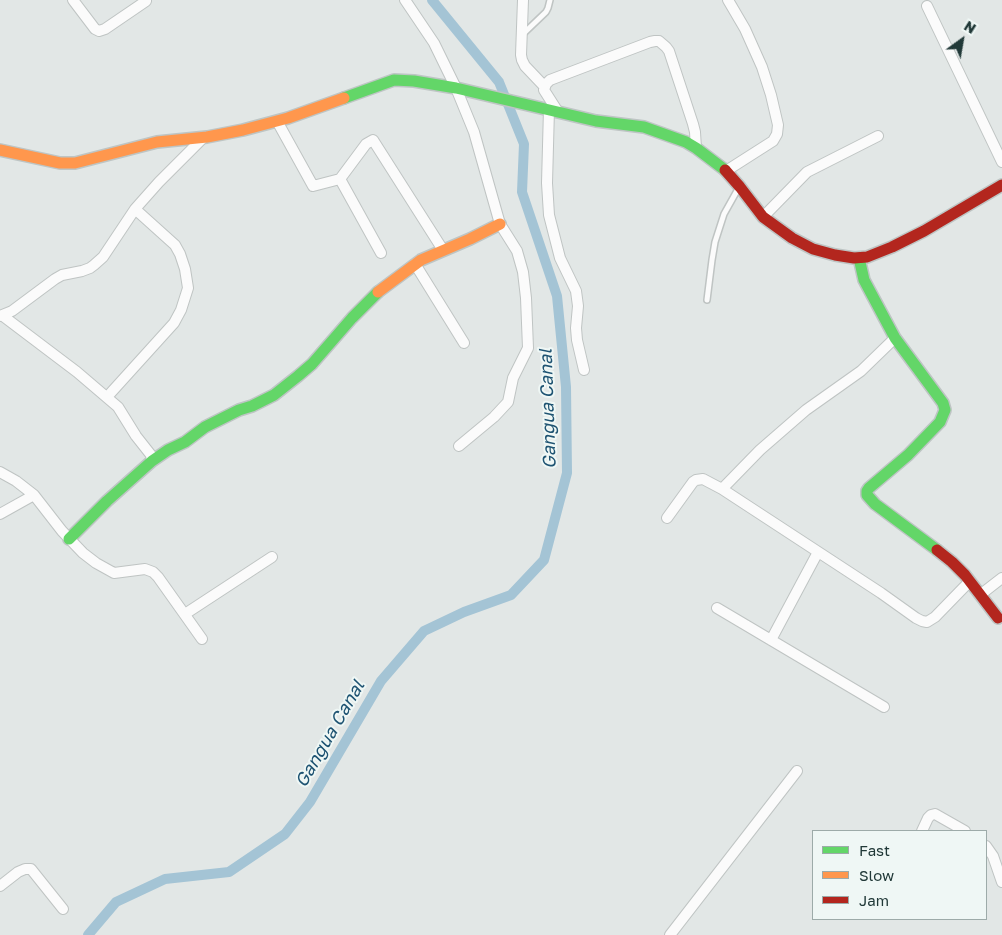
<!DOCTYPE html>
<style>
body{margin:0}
#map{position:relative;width:1002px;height:935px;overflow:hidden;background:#e2e7e6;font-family:"Golos Text",sans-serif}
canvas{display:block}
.legend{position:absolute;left:812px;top:830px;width:175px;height:90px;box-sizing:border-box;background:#eff7f5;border:1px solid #9daba9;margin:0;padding:6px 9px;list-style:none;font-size:15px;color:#213938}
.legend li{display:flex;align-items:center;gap:10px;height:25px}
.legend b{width:25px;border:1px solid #9daba9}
.north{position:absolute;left:937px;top:15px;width:50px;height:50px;-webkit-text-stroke:4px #eff7f5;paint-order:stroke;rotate:32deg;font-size:14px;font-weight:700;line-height:20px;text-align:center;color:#213938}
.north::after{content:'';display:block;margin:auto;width:18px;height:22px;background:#213938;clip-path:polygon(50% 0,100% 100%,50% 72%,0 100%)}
</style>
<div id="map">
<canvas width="1002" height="935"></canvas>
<ul class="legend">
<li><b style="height:6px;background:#63d668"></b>Fast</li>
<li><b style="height:6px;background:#ff974d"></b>Slow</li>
<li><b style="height:6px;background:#b3261e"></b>Jam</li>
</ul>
<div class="north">N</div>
</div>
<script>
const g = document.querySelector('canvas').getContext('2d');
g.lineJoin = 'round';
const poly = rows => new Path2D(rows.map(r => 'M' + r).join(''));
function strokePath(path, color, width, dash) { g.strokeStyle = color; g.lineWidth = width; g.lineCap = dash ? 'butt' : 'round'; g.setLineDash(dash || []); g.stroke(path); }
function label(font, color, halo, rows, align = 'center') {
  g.font = font + ' "Golos Text",sans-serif'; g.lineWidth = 4; g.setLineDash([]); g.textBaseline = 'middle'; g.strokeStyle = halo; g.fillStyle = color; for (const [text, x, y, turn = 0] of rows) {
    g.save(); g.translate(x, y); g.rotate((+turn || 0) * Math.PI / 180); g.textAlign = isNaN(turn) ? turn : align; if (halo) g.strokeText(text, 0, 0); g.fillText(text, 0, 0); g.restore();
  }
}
strokePath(poly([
 [88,935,116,902,165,879,229,872,285,834,310,802,381,681,424,631,464,612,511,595,544,560,567,473,566,387,557,296,522,192,524,144,499,82,432,0]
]), '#a4c4d5', 10);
const lane = poly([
 [523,34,546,12,548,8,550,0],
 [707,300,712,260,715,242,724,214,738,189]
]);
const street = poly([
 [73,0,95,29,99,31,105,29,146,1],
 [405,0,434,43,456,88,474,132,500,224,517,251,523,272,526,298,528,348,513,378,508,402,494,417,459,446],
 [523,0,521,55,522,60,525,66,544,86],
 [927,6,1002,162],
 [549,109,547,183,549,215,560,258,576,291,578,306,576,328,577,340,584,370],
 [558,112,544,90,546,84,550,80,650,42,655,41,659,41,666,47,669,51,693,124,695,132,696,148],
 [277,121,313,186,340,179,366,144,373,140,443,250],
 [726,171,773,141,777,134,778,125,771,95,762,67,745,29,728,0],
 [340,179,381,253],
 [763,217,807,172,878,136],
 [415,264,464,343],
 [0,316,12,311,55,279,62,275,82,271,90,268,94,265,103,257,135,209,159,182,203,138],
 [3,316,77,372,118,407,136,436,151,455,152,461],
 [107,397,174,323,181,310,188,288,185,269,180,254,175,245,135,209],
 [0,472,16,481,34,495,62,531,83,553,96,563,114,573,145,569,153,572,158,577,202,639],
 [722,489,760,450,806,410,861,371,895,338],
 [0,514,34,495],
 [667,518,693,482,696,480,703,479,722,489,881,593,916,618,922,621,927,622,935,617,970,581],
 [980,595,1002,578],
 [717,608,884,707],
 [185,614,272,557],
 [771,640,818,552],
 [922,831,928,818,931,815,935,814,965,831],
 [986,846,993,856,1002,882],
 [0,886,18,872,25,869,31,869,63,909],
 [670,935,797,771]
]);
const fast = poly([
 [344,98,394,80,414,81,456,88,596,121,644,127,686,142,696,148,725,170],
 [859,258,864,280,895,338,943,403,945,410,940,422,908,455,869,488,867,491,867,495,875,504,937,550],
 [69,539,107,501,152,461,168,450,185,442,205,427,239,410,252,406,274,395,298,376,312,364,352,318,378,292]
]);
const slow = poly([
 [0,150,60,163,75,163,157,142,207,137,243,130,288,118,344,98],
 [378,292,421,260,470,239,500,224]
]);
const jam = poly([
 [725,170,740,187,763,217,792,238,813,249,835,255,854,258,867,257,892,247,924,231,1002,185],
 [937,550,952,562,965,575,998,618]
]);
strokePath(lane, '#bfc4c3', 8);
strokePath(street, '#bfc4c3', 12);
strokePath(fast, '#bec5c4', 14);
strokePath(slow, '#bec5c4', 14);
strokePath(jam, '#bec5c4', 14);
strokePath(lane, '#fbfbfb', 5);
strokePath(street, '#fbfbfb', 10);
strokePath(fast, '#63d668', 11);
strokePath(slow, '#ff974d', 11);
strokePath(jam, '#b3261e', 11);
label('italic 18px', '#1e5372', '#eff7f5', [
 ["Gangua Canal",548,409,-92],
 ["Gangua Canal",330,734,-60]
]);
</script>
